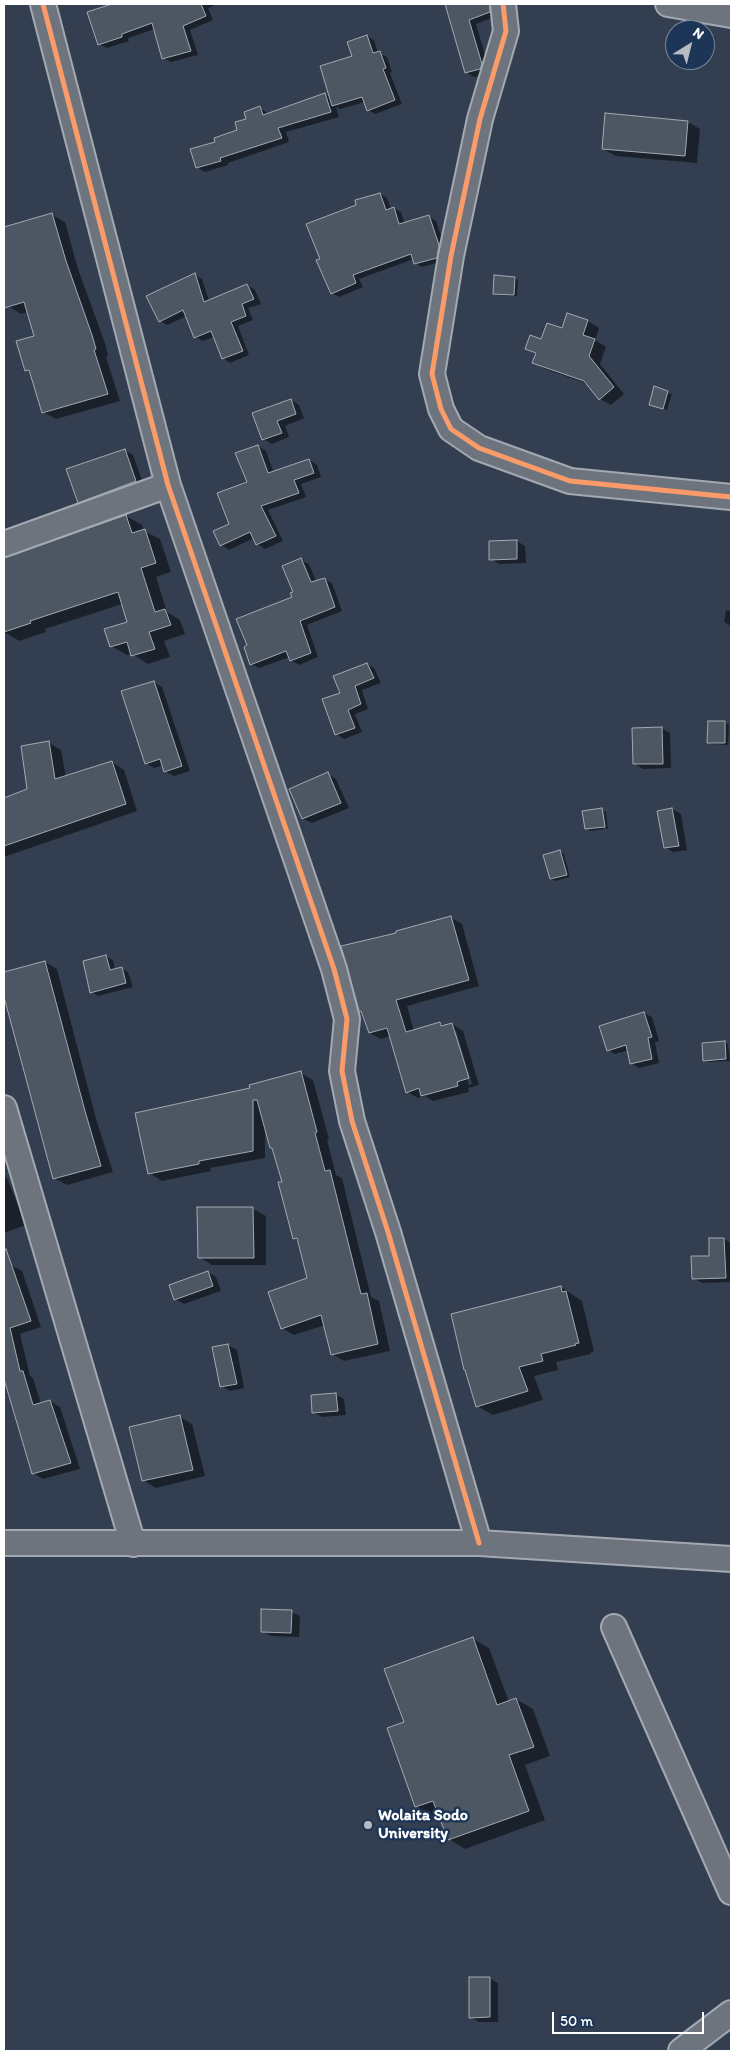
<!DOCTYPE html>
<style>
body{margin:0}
#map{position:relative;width:735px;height:2055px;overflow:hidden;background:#333f51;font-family:Itim,sans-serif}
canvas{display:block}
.frame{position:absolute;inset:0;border:5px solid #fff;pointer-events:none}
.north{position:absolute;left:665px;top:20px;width:50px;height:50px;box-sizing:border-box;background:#1d3557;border:1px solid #77869a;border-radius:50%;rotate:36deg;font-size:14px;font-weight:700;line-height:20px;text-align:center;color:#fff}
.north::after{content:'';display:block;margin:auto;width:18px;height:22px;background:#b8bcc2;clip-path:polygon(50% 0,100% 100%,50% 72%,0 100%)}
.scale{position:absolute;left:552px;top:2012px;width:152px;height:22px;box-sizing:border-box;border:2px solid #fff;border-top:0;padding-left:6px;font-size:15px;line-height:18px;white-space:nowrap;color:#fff;-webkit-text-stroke:4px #1d3557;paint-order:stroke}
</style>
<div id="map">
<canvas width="735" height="2055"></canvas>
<div class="frame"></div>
<div class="north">N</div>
<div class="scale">50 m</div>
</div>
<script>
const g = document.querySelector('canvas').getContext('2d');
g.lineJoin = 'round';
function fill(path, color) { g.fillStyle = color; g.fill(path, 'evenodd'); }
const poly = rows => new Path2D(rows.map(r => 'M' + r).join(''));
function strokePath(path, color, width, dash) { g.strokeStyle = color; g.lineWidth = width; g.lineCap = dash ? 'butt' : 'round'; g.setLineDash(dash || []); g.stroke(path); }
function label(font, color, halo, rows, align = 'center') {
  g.font = font + ' Itim,sans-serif'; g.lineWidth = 5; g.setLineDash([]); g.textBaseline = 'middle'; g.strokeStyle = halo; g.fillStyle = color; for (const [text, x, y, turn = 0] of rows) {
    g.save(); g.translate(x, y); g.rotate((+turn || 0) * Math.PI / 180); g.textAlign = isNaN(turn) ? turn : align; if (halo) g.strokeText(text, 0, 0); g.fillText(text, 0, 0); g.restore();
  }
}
fill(poly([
 [116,4,213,4,214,6,208,8,213,20,190,30,198,55,171,62,163,58,155,29,128,38,129,41,107,48,99,44,89,13],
 [446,4,487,4,492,18,476,24,489,69,488,73,474,77,467,73],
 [367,36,374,40,378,53,387,57,392,72,390,73,402,104,375,114,368,110,365,102,340,109,336,107,339,117,286,132,289,142,228,163,228,165,205,172,197,167,216,142,239,131,260,108,269,114,325,94,330,97],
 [688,122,700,129,697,163,616,156,603,149],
 [380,194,387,198,391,209,394,208,401,212,405,224,428,216,436,221,446,250,444,261,422,267,415,263,414,259,359,279,363,287,339,297,332,293,321,259,358,206,356,201],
 [52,215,65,222,78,269,105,343,108,356,106,357,120,401,56,419,43,412,32,374,26,370,36,337,28,312,21,314,8,306,4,294,4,229],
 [195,275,202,279,209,301,247,285,255,290,261,304,248,308,253,320,238,326,249,355,230,363,223,358,214,337,203,341,195,337,187,316,167,325,160,321],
 [515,278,518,280,517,296,498,295,495,293],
 [568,315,588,321,599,328,595,340,606,347,600,364,624,394,611,405,600,399,588,384,545,369,534,363,537,355,527,349,563,330],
 [655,388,672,394,667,410,650,404],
 [291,400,299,405,304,418,285,426,289,437,272,444,263,439],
 [258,446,266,451,274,473,309,460,317,465,321,477,301,484,306,497,268,510,283,541,265,549,257,544,254,538,229,550,221,545,215,532,230,524,248,483],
 [124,450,133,455,144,486,87,507,79,502],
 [126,516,142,525,144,531,160,539,171,572,156,577,167,612,180,620,185,634,164,641,170,657,148,664,132,654,127,655,111,646,129,622,122,604,45,629,46,632,19,641,4,632,4,559],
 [517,541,525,546,526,563,499,564,491,559],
 [301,560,309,564,316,581,324,579,332,583,342,611,307,625,318,657,299,665,291,660,290,657,259,668,251,664,293,598],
 [726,610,731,611,731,626,724,622],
 [367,664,374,668,381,683,362,690,368,709,355,714,362,732,344,739,336,734,342,694],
 [154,682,162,687,190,771,174,776,165,771,164,765,154,768,146,763],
 [725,722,729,725,728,745,712,744,708,742],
 [661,728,670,733,671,768,643,769,635,764],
 [49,743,61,750,66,777,112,762,124,770,137,811,4,857,4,799,28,790],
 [328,774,336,779,349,808,312,823,303,819,291,789],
 [672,809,681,814,687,850,673,852,665,847],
 [601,810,604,829,590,831,586,828,584,812,602,810,603,810],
 [604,811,606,812,608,829,606,829],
 [560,852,564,854,570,877,555,881,551,879],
 [450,917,462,924,479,986,407,1006,414,1031,440,1023,445,1026,452,1024,463,1031,479,1085,468,1088,469,1092,433,1101,425,1096,418,1098,407,1092,391,1036,381,1039,370,1033,398,934],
 [453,1031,456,1031,472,1084,469,1085],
 [106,956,113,960,115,970,121,968,128,972,133,987,98,996,92,992],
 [45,962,57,969,96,1119,113,1172,67,1185,54,1178,4,996,4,973],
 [644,1013,652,1017,659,1041,655,1042,659,1063,639,1068,631,1063,629,1050,615,1054,608,1050],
 [725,1042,728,1044,730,1061,708,1062,704,1060],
 [301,1073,313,1080,329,1139,327,1140,336,1175,342,1178,371,1297,379,1301,390,1351,344,1361,332,1354,325,1325,294,1335,282,1328,309,1279,298,1241,294,1238,283,1182,274,1149,265,1129,265,1158,210,1168,211,1171,162,1181,149,1173,251,1089],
 [4,1176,7,1178,26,1225,4,1233],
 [199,1209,253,1209,266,1216,266,1265,212,1265,199,1257],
 [724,1239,731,1243,731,1282,702,1283,693,1278],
 [11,1265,22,1271,41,1327,20,1334,30,1376,33,1378,41,1404,50,1401,60,1407,80,1469,43,1479,33,1473,4,1375,4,1268],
 [208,1272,216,1277,221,1291,184,1304,175,1299],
 [561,1287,582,1301,594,1351,590,1353,591,1354,556,1362,558,1370,534,1376,543,1400,493,1415,477,1406],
 [228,1345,237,1350,244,1388,230,1391,221,1386,214,1348],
 [335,1394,344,1399,346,1415,322,1417,313,1412],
 [180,1417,192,1424,205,1476,156,1488,143,1480],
 [291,1612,300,1616,299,1637,271,1636,262,1631],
 [472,1638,489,1648,509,1702,516,1699,533,1709,550,1756,525,1765,545,1820,465,1849,449,1839,439,1814,433,1816,416,1806,405,1722],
 [489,1978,498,1983,498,2022,479,2022,470,2017]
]), '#0007');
const building = poly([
 [112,4,201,4,206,16,183,26,191,51,162,59,152,23,122,34,122,37,98,45,87,12,112,4],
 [445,4,490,4,490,12,469,20,482,64,480,69,465,73,445,4],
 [367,35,373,53,380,51,386,68,383,69,395,100,367,111,362,97,332,106,320,66,352,56,347,42,367,35],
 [325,93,331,112,278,128,282,138,220,158,221,161,196,168,190,149,215,142,214,138,237,130,235,122,246,119,244,112,260,106,263,115,325,93],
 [605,113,688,121,685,156,602,149,605,113],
 [380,193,386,210,394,207,399,224,429,215,439,245,437,258,414,264,411,254,353,275,356,283,331,294,316,260,320,259,306,224,356,205,355,200,380,193],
 [52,213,66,261,92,335,96,349,94,350,108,394,42,413,29,370,25,371,16,341,34,336,24,302,4,308,4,227,52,213],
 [195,273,204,302,247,284,254,299,242,304,246,316,231,322,243,351,222,359,211,331,194,338,183,310,159,322,146,296,195,273],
 [494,275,515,277,514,295,493,294,494,275],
 [567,313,588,320,583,335,595,339,589,356,614,387,599,400,584,381,532,363,536,353,525,349,530,335,541,339,547,323,562,328,567,313],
 [654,386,668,391,663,409,649,405,654,386],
 [291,399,296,414,277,421,282,433,262,440,252,413,291,399],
 [258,445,268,473,309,459,314,473,294,480,299,493,261,506,276,536,256,545,250,532,220,546,213,531,229,524,217,493,247,482,235,453,258,445],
 [125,449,136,481,78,503,66,469,125,449],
 [126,515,132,533,145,529,156,563,141,568,155,612,165,609,171,625,149,632,155,649,131,656,127,642,110,647,104,629,127,622,118,592,30,621,31,623,4,632,4,558,126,515],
 [517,540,517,559,489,560,489,541,517,540],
 [301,558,311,582,325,578,335,607,300,621,311,653,290,661,286,651,250,665,244,647,247,645,236,619,292,597,290,593,293,592,282,566,301,558],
 [367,663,374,678,355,686,361,704,348,710,355,728,335,735,322,699,340,693,333,676,367,663],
 [154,681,182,766,164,772,160,759,145,764,121,691,154,681],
 [708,721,725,721,725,743,707,743,708,721],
 [662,727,663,764,633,764,632,728,662,727],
 [49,741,55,779,112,761,126,804,4,846,4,798,27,789,21,746,49,741],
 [328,772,341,803,302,819,289,789,328,772],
 [602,808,605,827,585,829,582,811,602,808],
 [672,808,679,846,664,848,657,811,672,808],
 [560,850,567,875,550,879,543,855,560,850],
 [451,916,469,980,396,1000,406,1032,440,1022,441,1026,452,1023,469,1078,457,1082,458,1086,421,1096,419,1088,406,1093,387,1028,369,1033,361,1011,359,1011,341,946,396,933,396,931,451,916],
 [106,955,110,970,122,967,126,983,90,993,83,961,106,955],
 [45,961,85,1111,101,1166,53,1179,4,997,4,972,45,961],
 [644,1012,652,1037,648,1038,652,1059,630,1064,626,1045,607,1051,599,1026,644,1012],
 [725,1041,726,1059,703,1061,702,1043,725,1041],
 [301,1071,317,1132,315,1133,325,1171,330,1170,361,1294,367,1293,378,1344,331,1355,321,1315,281,1329,268,1292,307,1278,297,1238,293,1239,278,1182,282,1182,272,1148,270,1148,257,1100,253,1100,253,1151,199,1161,199,1164,148,1174,135,1113,250,1088,249,1085,301,1071],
 [197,1207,253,1207,254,1258,198,1258,197,1207],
 [709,1238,724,1238,726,1278,692,1279,691,1256,709,1256,709,1238],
 [6,1249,31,1321,10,1328,20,1371,23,1371,33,1405,50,1400,71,1463,32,1474,4,1379,4,1250,6,1249],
 [208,1271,213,1286,174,1300,169,1285,208,1271],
 [561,1286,562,1292,566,1291,579,1343,575,1344,576,1345,541,1354,543,1361,519,1367,528,1391,476,1407,465,1370,464,1370,451,1314,561,1286],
 [228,1344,237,1384,220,1387,212,1347,228,1344],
 [336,1393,338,1411,312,1413,311,1395,336,1393],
 [180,1415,193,1470,142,1481,129,1427,180,1415],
 [261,1609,292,1610,291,1633,261,1632,261,1609],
 [473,1637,497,1705,516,1698,534,1747,509,1755,529,1811,448,1840,433,1801,415,1807,387,1728,404,1722,384,1669,473,1637],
 [469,1977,490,1977,490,2017,469,2018,469,1977]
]);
fill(building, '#4d5764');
strokePath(building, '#a3a9b1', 1);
const minor = poly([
 [43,4,168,485,334,969,347,1019,342,1071,352,1121,388,1232,479,1543],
 [503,4,506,31,480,119,451,256,432,374,441,409,451,429,479,448,570,481,731,497],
 [668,4,731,15],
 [4,544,168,485],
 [4,1108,133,1544],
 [4,1543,479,1543,731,1559],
 [614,1627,731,1892],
 [681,2051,731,2013]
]);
strokePath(minor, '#a3a9b1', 28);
strokePath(minor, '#6e747e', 24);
strokePath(poly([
 [43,4,168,485,334,969,347,1019,342,1071,352,1121,388,1232,479,1543],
 [503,4,506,31,480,119,451,256,432,374,441,409,451,429,479,448,570,481,731,497]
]), '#fa9b69', 5);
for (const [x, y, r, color] of [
 [368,1825,5,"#b8bcc2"]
]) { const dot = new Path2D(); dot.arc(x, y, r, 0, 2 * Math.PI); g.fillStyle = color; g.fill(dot); strokePath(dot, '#1d3557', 2); }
label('bold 16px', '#fff', '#1d3557', [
 ["Wolaita Sodo",378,1816],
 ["University",378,1834]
], 'left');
</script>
